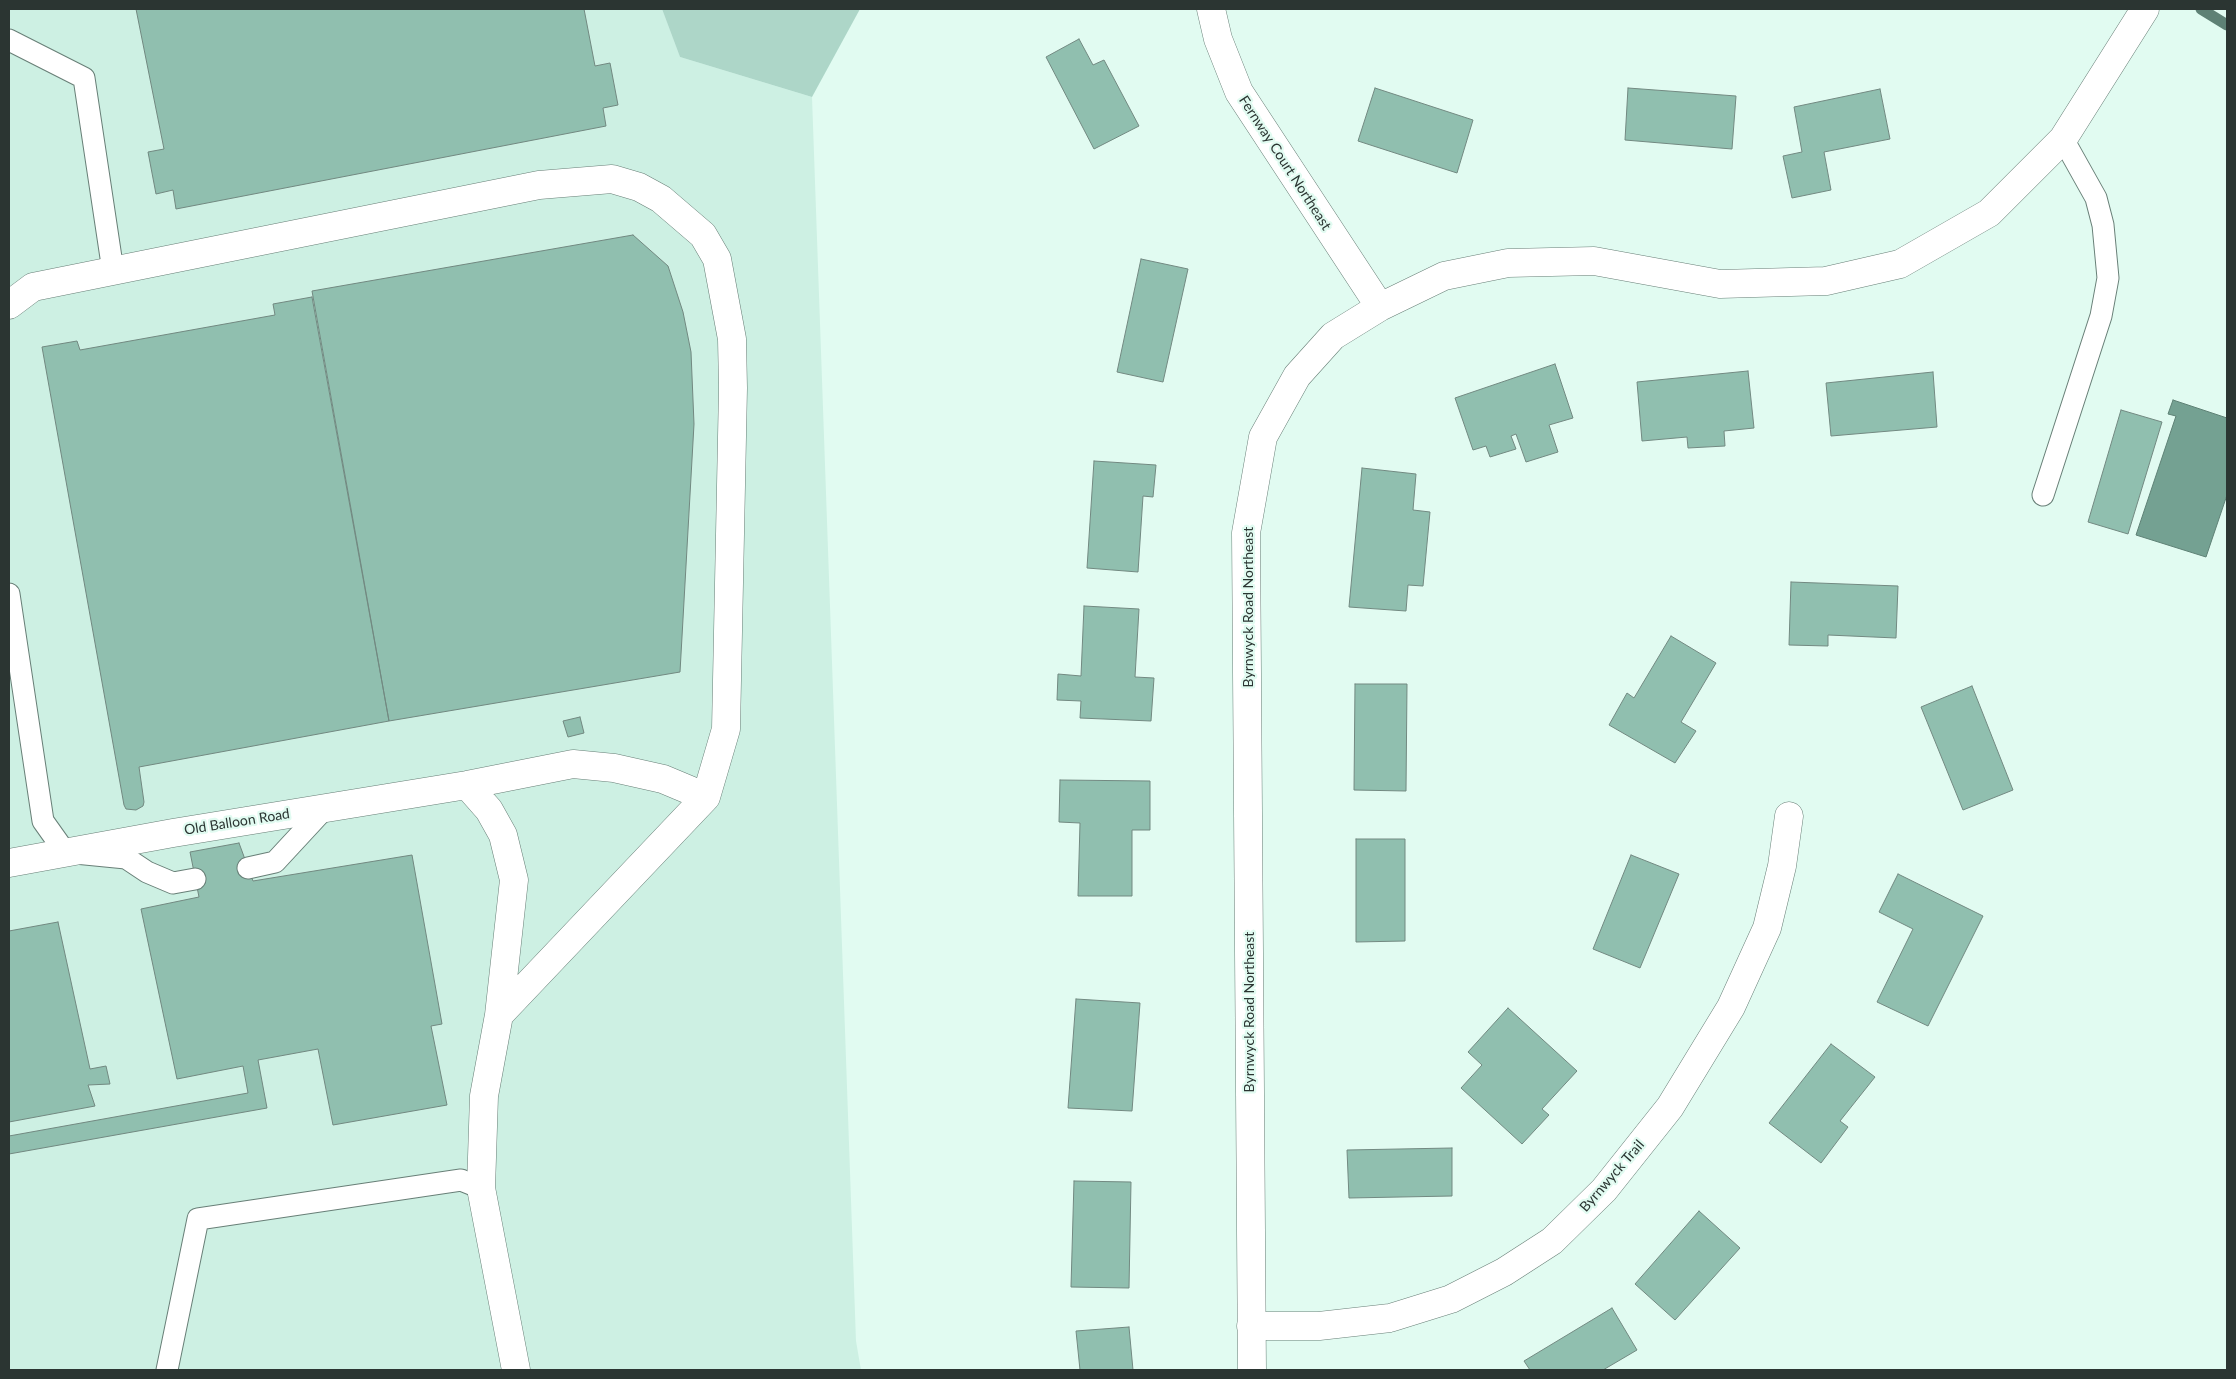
<!DOCTYPE html>
<style>
body{margin:0}
#map{position:relative;width:2236px;height:1379px;overflow:hidden;background:#e1fbf1;font-family:Lato,sans-serif}
canvas{display:block}
.frame{position:absolute;inset:0;border:10px solid #2b3532;pointer-events:none}
</style>
<div id="map">
<canvas width="2236" height="1379"></canvas>
<div class="frame"></div>
</div>
<script>
const g = document.querySelector('canvas').getContext('2d');
g.lineJoin = 'round';
function fill(path, color) { g.fillStyle = color; g.fill(path, 'evenodd'); }
const poly = rows => new Path2D(rows.map(r => 'M' + r).join(''));
function strokePath(path, color, width, dash) { g.strokeStyle = color; g.lineWidth = width; g.lineCap = dash ? 'butt' : 'round'; g.setLineDash(dash || []); g.stroke(path); }
function label(font, color, halo, rows, align = 'center') {
  g.font = font + ' Lato,sans-serif'; g.lineWidth = 4.5; g.setLineDash([]); g.textBaseline = 'middle'; g.strokeStyle = halo; g.fillStyle = color; for (const [text, x, y, turn = 0] of rows) {
    g.save(); g.translate(x, y); g.rotate((+turn || 0) * Math.PI / 180); g.textAlign = isNaN(turn) ? turn : align; if (halo) g.strokeText(text, 0, 0); g.fillText(text, 0, 0); g.restore();
  }
}
fill(poly([
 [9,9,662,9,680,57,812,97,856,1341,861,1370,9,1370]
]), '#cdf0e3');
fill(poly([
 [662,9,860,9,812,97,680,57]
]), '#add6c8');
const water = poly([
 [2173,400,2227,418,2227,495,2206,557,2136,535,2176,416,2168,414,2173,400]
]);
fill(water, '#74a192');
strokePath(water, '#5e8175', 1);
strokePath(poly([
 [2201,9,2227,25]
]), '#5e8175', 11);
const building = poly([
 [136,9,584,9,595,66,610,63,618,105,603,108,606,126,176,209,173,190,156,194,148,152,164,149,136,9],
 [1079,39,1093,65,1104,60,1139,126,1094,149,1046,57,1079,39],
 [1375,88,1473,120,1457,173,1358,141,1375,88],
 [1628,88,1736,96,1732,149,1625,140,1628,88],
 [1880,89,1890,139,1824,152,1831,190,1792,198,1783,156,1802,152,1794,107,1880,89],
 [633,235,668,266,683,312,691,352,694,424,680,672,389,721,312,291,633,235],
 [1141,259,1188,269,1163,382,1117,372,1141,259],
 [312,297,389,721,139,767,144,802,143,806,136,810,126,809,124,805,42,347,77,341,80,350,275,315,273,304,312,297],
 [1555,364,1573,418,1549,425,1558,452,1526,462,1516,434,1511,436,1516,449,1490,457,1486,446,1473,450,1455,398,1555,364],
 [1748,371,1754,428,1724,431,1725,446,1688,448,1687,437,1642,441,1637,382,1748,371],
 [1933,372,1937,427,1831,436,1826,383,1933,372],
 [2121,410,2162,422,2128,534,2088,522,2121,410],
 [1094,461,1156,465,1153,497,1143,496,1138,572,1087,568,1094,461],
 [1362,468,1416,474,1413,510,1430,512,1423,586,1408,585,1406,611,1349,607,1362,468],
 [1791,582,1898,586,1896,638,1828,635,1828,646,1789,645,1791,582],
 [1084,606,1139,609,1135,677,1154,678,1151,721,1080,718,1081,701,1057,700,1058,674,1081,676,1084,606],
 [1671,636,1716,663,1681,722,1696,731,1675,763,1609,725,1627,693,1634,698,1671,636],
 [1355,684,1407,684,1406,791,1354,790,1355,684],
 [1972,686,2013,790,1963,810,1921,707,1972,686],
 [580,717,584,733,568,737,563,721,580,717],
 [1060,780,1150,781,1150,830,1132,830,1132,896,1078,896,1080,823,1059,822,1060,780],
 [1356,839,1405,839,1405,941,1356,942,1356,839],
 [239,843,253,881,412,855,442,1024,431,1026,447,1105,333,1125,318,1049,258,1060,267,1108,9,1154,9,1136,248,1093,243,1066,177,1079,141,909,199,897,190,852,239,843],
 [1631,855,1679,874,1640,968,1593,949,1631,855],
 [1898,874,1983,916,1928,1026,1877,1002,1913,929,1879,912,1898,874],
 [58,922,90,1069,106,1066,110,1084,88,1085,95,1106,9,1122,9,931,58,922],
 [1076,999,1140,1003,1132,1111,1068,1108,1076,999],
 [1508,1008,1577,1071,1542,1109,1549,1115,1522,1144,1461,1088,1482,1065,1468,1052,1508,1008],
 [1831,1044,1875,1077,1840,1121,1848,1127,1821,1163,1769,1123,1831,1044],
 [1452,1148,1452,1196,1349,1198,1347,1150,1452,1148],
 [1074,1181,1131,1182,1129,1288,1071,1287,1074,1181],
 [1699,1211,1740,1248,1675,1320,1635,1284,1699,1211],
 [1612,1308,1637,1350,1603,1370,1530,1370,1524,1361,1612,1308],
 [1129,1327,1133,1370,1080,1370,1076,1331,1129,1327]
]);
fill(building, '#90bfaf');
strokePath(building, '#728981', 1);
const lane = poly([
 [9,40,84,78,113,271],
 [2043,495,2101,316,2108,278,2103,225,2096,198,2063,139],
 [9,594,43,821,65,852,126,858,147,872,173,883,195,879],
 [248,868,275,862,325,808],
 [167,1370,198,1219,461,1180,481,1188]
]);
const street = poly([
 [1211,9,1218,39,1239,92,1380,307],
 [9,305,33,287,539,185,612,179,639,187,661,199,703,235,717,259,732,339,733,388,726,729,706,797,499,1015],
 [467,785,489,810,503,835,514,880,499,1015,484,1096,481,1188,516,1370],
 [9,863,173,833,467,785,573,764,614,768,663,779,706,797],
 [1251,1326,1319,1326,1390,1318,1451,1299,1504,1272,1552,1241,1604,1190,1670,1107,1731,1007,1767,928,1782,866,1789,816],
 [1252,1370,1246,533,1263,437,1297,376,1333,336,1380,307,1444,276,1508,263,1594,261,1720,284,1826,281,1900,264,1989,213,2063,139,2145,9]
]);
strokePath(lane, '#687f77', 23);
strokePath(street, '#687f77', 29);
strokePath(lane, '#fff', 21);
strokePath(street, '#fff', 28);
label('14px', '#2b3532', '#e1fbf1', [
 ["Fernway Court Northeast",1285,163,57],
 ["Byrnwyck Road Northeast",1248,607,-90],
 ["Old Balloon Road",237,822,-9],
 ["Byrnwyck Road Northeast",1249,1012,-90],
 ["Byrnwyck Trail",1612,1176,-49]
]);
</script>
